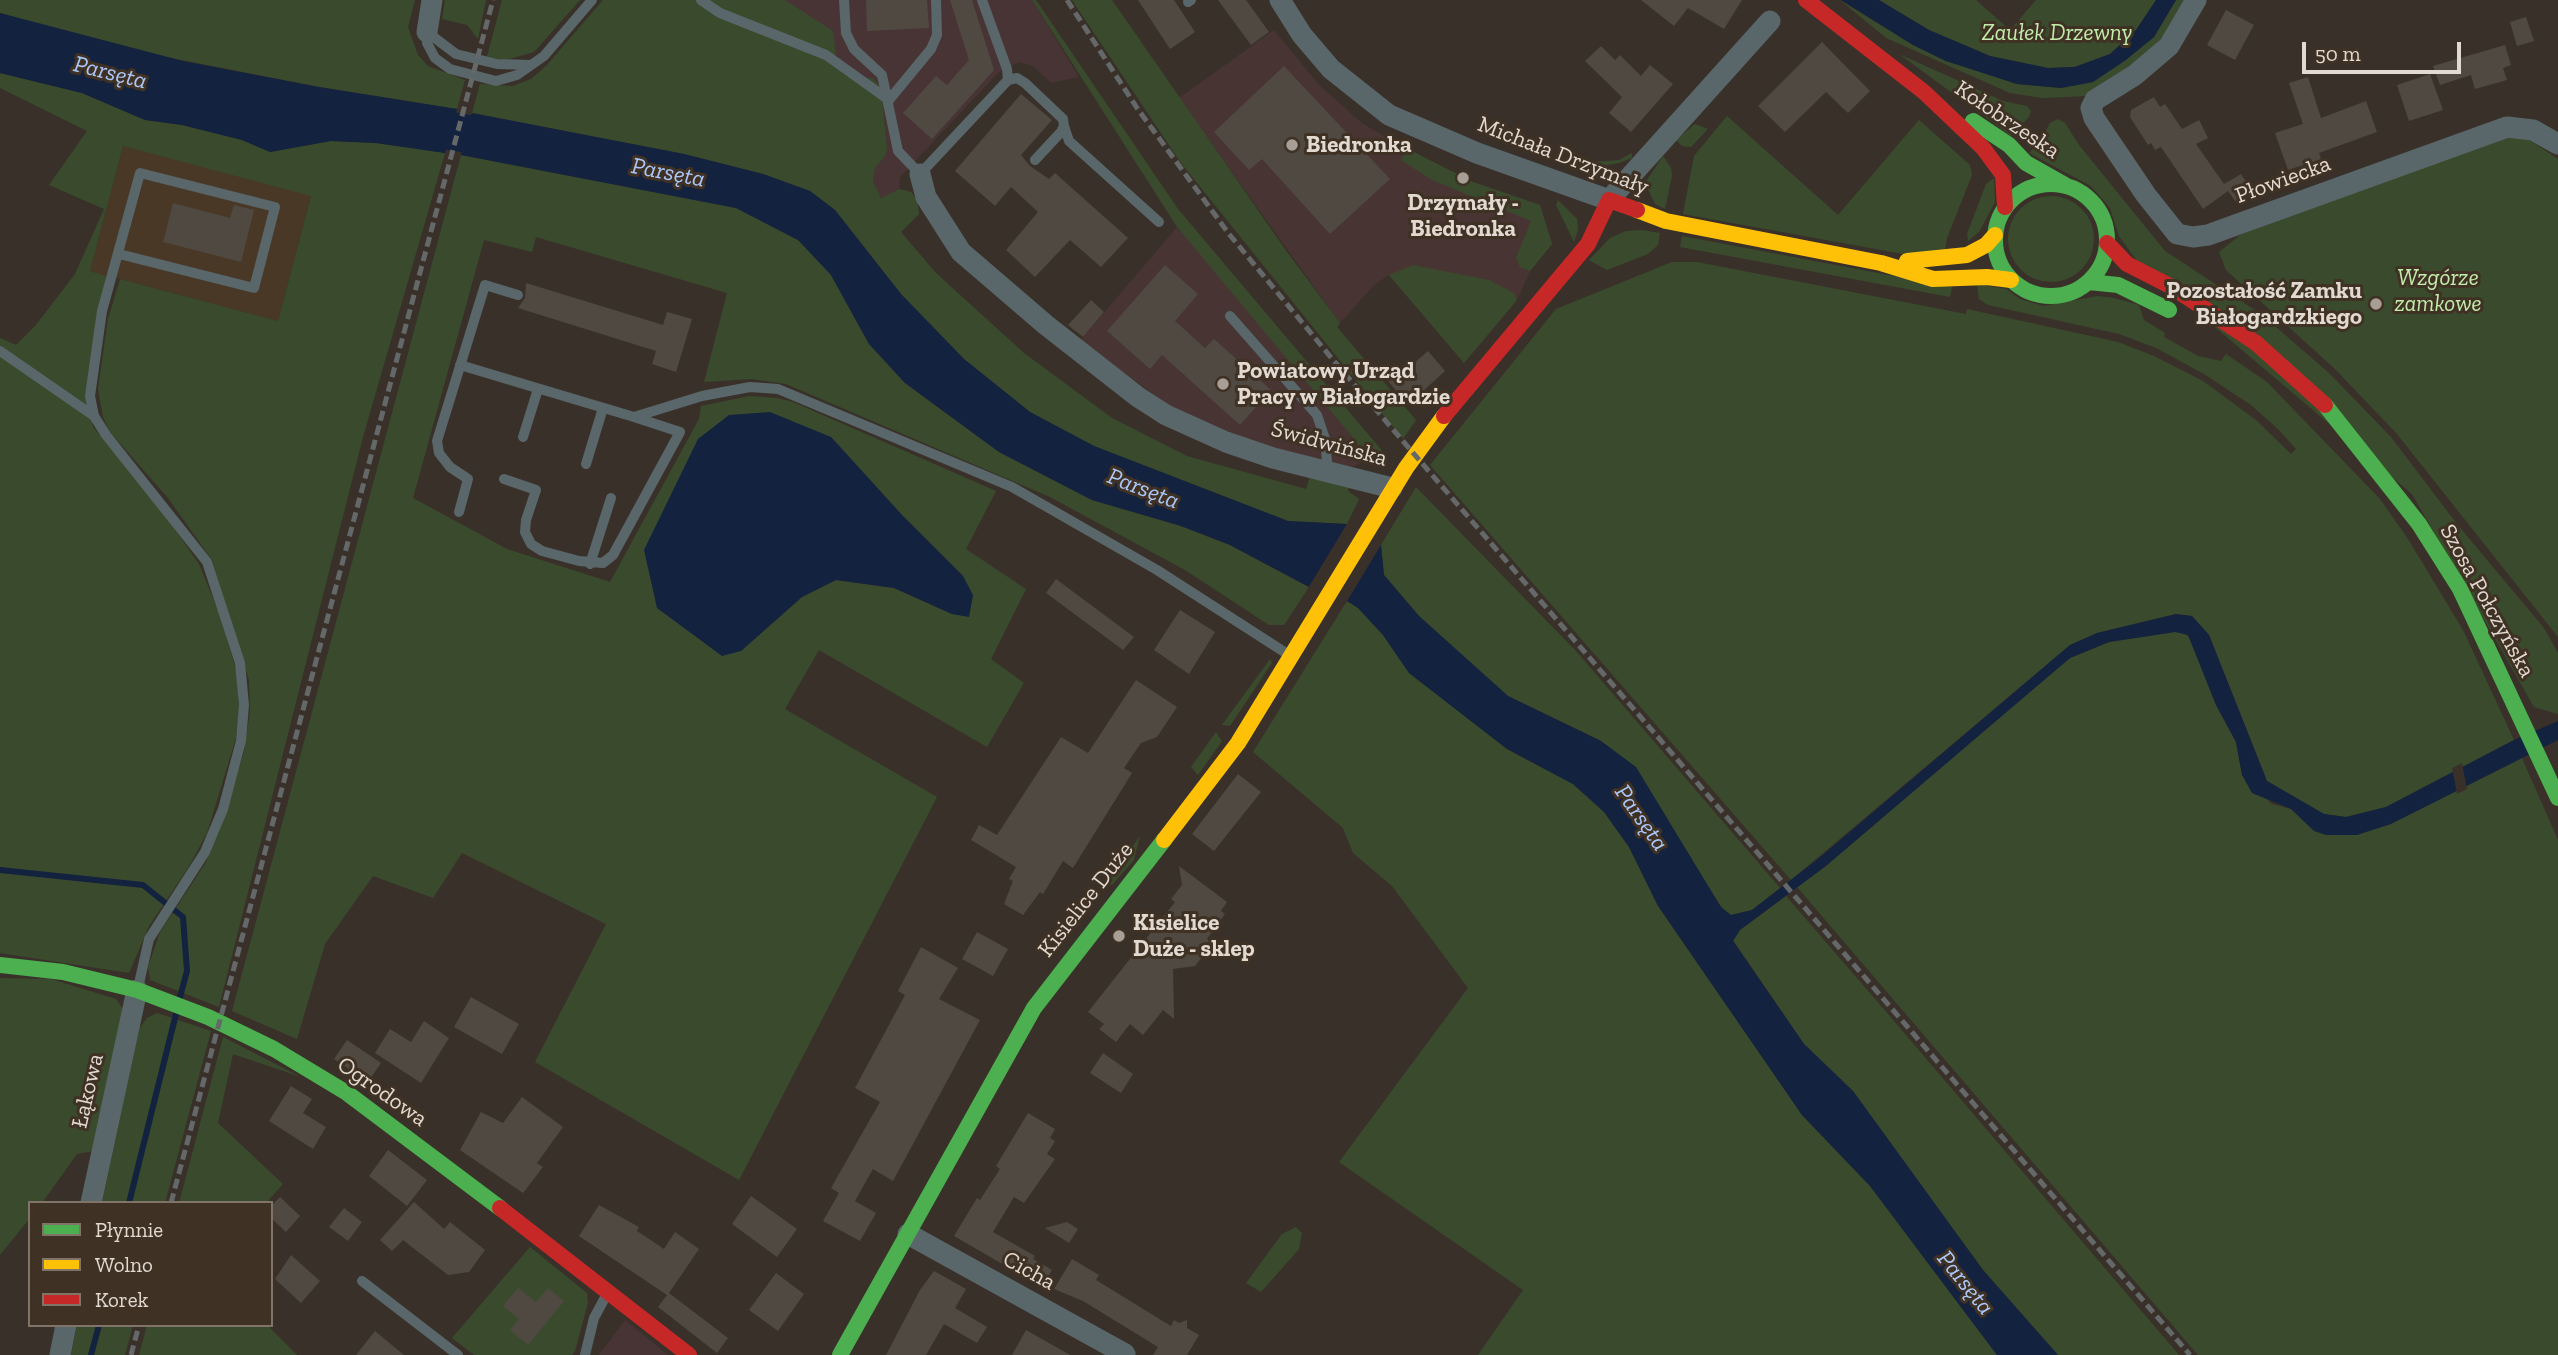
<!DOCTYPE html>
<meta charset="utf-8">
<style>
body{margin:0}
#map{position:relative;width:2558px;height:1355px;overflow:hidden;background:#393129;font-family:"Zilla Slab",serif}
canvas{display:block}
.legend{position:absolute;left:28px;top:1201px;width:245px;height:126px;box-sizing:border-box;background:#3f3123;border:2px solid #807469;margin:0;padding:9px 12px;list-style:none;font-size:21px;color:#e2d9d1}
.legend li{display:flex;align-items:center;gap:14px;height:35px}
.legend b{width:35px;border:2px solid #807469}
.scale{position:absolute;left:2302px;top:42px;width:159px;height:32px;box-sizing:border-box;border:4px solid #e2d9d1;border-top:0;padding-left:9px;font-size:21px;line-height:24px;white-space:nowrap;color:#e2d9d1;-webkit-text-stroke:5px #3f3123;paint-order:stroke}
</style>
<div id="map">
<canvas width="2558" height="1355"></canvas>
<ul class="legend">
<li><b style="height:9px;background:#4caf50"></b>Płynnie</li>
<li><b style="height:9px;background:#ffc107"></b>Wolno</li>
<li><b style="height:9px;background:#c62828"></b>Korek</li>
</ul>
<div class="scale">50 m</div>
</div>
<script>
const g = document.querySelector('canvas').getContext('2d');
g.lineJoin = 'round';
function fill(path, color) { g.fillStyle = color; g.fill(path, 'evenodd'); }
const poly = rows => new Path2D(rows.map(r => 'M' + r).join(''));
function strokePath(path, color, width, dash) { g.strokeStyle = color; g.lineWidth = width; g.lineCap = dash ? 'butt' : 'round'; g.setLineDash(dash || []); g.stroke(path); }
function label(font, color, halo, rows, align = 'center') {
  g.font = font + ' "Zilla Slab",serif'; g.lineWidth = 6; g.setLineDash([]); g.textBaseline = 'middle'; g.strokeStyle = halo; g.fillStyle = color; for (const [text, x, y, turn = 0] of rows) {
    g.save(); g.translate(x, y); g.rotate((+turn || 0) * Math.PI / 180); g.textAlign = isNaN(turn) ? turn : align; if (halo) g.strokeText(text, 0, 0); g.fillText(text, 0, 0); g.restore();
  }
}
fill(poly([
 [1274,30,1319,85,1363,124,1439,167,1473,182,1540,205,1552,244,1530,271,1517,300,1464,363,1389,275,1374,285,1340,323,1179,98],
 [1177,227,1235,294,1370,458,1349,469,1269,449,1170,406,1080,341]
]), '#483533');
fill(poly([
 [785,0,1032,0,1079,77,1051,83,1033,66,1019,62,998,73,900,177,899,189,881,198,873,182,875,168,886,155,887,147,881,89,842,73],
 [625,1320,668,1355,599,1355]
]), '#483435');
fill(poly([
 [123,146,311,195,278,321,90,271]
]), '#493826');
fill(poly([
 [0,0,415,0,408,27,418,55,428,66,465,80,457,109,319,87,131,50,46,27,0,13],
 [445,0,486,0,478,39,467,25,442,19],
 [502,0,580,0,534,52,506,60,487,57],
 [603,0,785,0,833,31,837,64,842,73,853,77,873,78,881,89,887,147,886,155,875,168,873,182,881,198,899,189,911,192,917,199,919,214,901,232,936,273,1024,353,1112,418,1187,456,1306,489,1310,477,1349,486,1348,491,1359,499,1347,524,1288,521,1094,446,1030,412,964,359,901,294,835,210,810,191,763,174,684,154,472,113,480,84,513,86,531,79,547,65],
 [1032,0,1036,0,1178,209,1384,453,1370,458,1177,227],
 [1072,0,1112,0,1287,252,1340,323,1337,327,1416,420,1403,439,1181,163],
 [1840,0,1913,45,1946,61,2017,84,2061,88,2093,82,2154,37,2176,0,2186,0,2169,30,2136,64,2087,96,2042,98,2010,93,1886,38],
 [1879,0,1976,0,2010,30,2036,0,2156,0,2136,30,2110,54,2074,67,2048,68,1990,56,1929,30],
 [1899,54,2003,101,2027,106,2031,111,2029,117,2011,136],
 [0,73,82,93,145,120,182,125,242,140,270,152,331,141,376,143,445,153,363,437,219,1007,150,980,148,967,160,932,205,864,224,819,244,752,250,711,249,680,212,560,168,498,110,432,103,417,98,389,108,319,120,279,278,321,311,196,123,146,90,271,107,276,86,399,93,427,151,495,199,564,219,613,237,673,239,710,236,738,207,833,188,868,149,926,129,973,0,953,0,338,16,345,36,325,75,274,104,209,49,185,87,131,0,88],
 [1727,116,1838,215,1919,120,1970,165,1972,175,1947,238,1945,251,1903,254,1683,214,1694,156],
 [2058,119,2065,123,2079,145,2165,251,2261,314,2329,373,2391,437,2457,524,2544,628,2558,653,2558,714,2534,707,2412,494,2137,261,2119,236,2110,208,2091,186,2029,153,2042,139,2050,123],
 [1695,124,1708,129,1691,147,1682,146,1676,140],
 [2502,133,2519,133,2558,159,2558,637,2397,434,2335,369,2226,270,2219,252,2240,235],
 [1408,149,1473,182,1540,205,1552,244,1530,271,1520,267,1516,258,1531,221,1432,180,1401,160],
 [1632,153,1632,158,1619,163,1586,169,1568,168,1568,164,1619,160],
 [461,155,736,208,798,240,814,254,831,275,869,344,905,383,999,452,1092,500,1181,526,1230,545,1309,587,1284,625,1269,625,1185,570,1050,497,786,384,752,379,704,382,727,293,536,237,532,252,484,240,413,498,507,549,610,582,699,419,701,406,749,396,777,398,793,402,996,491,966,549,1026,589,991,659,1024,683,987,747,819,650,785,709,937,797,739,1180,535,1062,606,924,462,853,433,898,373,876,325,944,297,1039,232,1011],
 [831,437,902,515,963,576,969,616,952,614,894,588,836,580,802,597,741,651],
 [1663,156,1671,168,1672,176,1665,209,1655,204,1645,183],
 [1994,178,1995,202,1979,232,1968,241,1967,234,1986,184],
 '2008 239a43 43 0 1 1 86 0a43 43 0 1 1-86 0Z',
 [1558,200,1577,219,1578,230,1574,242,1556,205],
 [1642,230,1660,233,1658,245,1648,254,1607,270,1589,260,1610,238,1626,231],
 [1682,236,1952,287,1950,297,1680,247],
 [1672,262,1697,262,1966,314,1967,309,2118,342,2154,356,2203,381,2256,420,2291,454,2296,449,2278,429,2251,405,2204,374,2156,348,2119,334,1988,305,1979,299,1977,284,2006,289,2020,299,2043,306,2098,296,2114,298,2139,305,2144,320,2165,333,2164,337,2198,356,2221,361,2226,354,2267,382,2380,499,2408,539,2463,630,2514,740,2386,807,2346,817,2324,814,2267,781,2209,635,2192,616,2176,614,2097,633,2070,645,1791,880,1430,465,1556,309],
 [1413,265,1489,280,1514,293,1517,300,1464,363,1389,275],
 [1416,487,1576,651,1780,888,1752,910,1731,915,1725,912,1601,741,1508,696,1419,616,1384,575,1381,545],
 [1347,601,1358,608,1383,635,1409,673,1507,749,1573,784,1604,812,1629,847,1658,906,1802,1115,1870,1186,1997,1355,1478,1355,1523,1290,1339,1162,1468,988,1392,886,1353,853,1343,828,1253,752],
 [2175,632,2184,632,2190,639,2216,705,2236,742,2242,775,2272,804,2291,809,2326,835,2357,835,2428,805,2521,756,2558,840,2558,1355,2198,1355,1797,887,2070,658,2109,642],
 [1270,659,1272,663,1230,726,1222,725],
 [1216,732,1222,741,1198,775,1191,767],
 [1140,836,1134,860,1112,885,1104,885],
 [1786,896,1888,1014,2179,1355,2058,1355,1983,1270,1853,1091,1804,1044,1733,940,1740,930],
 [0,978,51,979,116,999,125,1012,94,1151,77,1154,42,1203,30,1203,30,1218,0,1255],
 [157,1013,211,1031,165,1203,102,1203,139,1029,147,1018],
 [223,1037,301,1077,233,1054,218,1123,283,1184,266,1203,179,1203],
 [1296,1227,1302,1233,1299,1249,1261,1292,1246,1283,1282,1234],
 [530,1247,587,1293,588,1303,575,1351,572,1355,474,1355,452,1338],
 [77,1325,133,1325,125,1355,71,1355],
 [147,1325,267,1325,297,1355,139,1355]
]), '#3a4b2d');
fill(poly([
 [1841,0,1879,0,1929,30,1990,56,2048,68,2075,67,2110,54,2136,30,2156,0,2176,0,2154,37,2126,60,2093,82,2061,88,2017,84,1946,61,1913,45],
 [0,13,183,61,319,87,457,109,445,153,376,143,331,141,270,152,242,140,182,125,145,120,82,93,0,73],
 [472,113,684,154,763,174,810,191,835,210,901,294,964,359,1030,412,1094,446,1288,521,1347,524,1309,587,1230,545,1181,526,1092,500,999,452,905,383,869,344,831,275,798,240,736,208,461,155],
 [770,412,831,437,902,515,963,576,973,595,969,617,952,614,894,588,836,580,802,597,741,651,722,656,657,608,644,550,698,439,729,415],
 [1381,545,1384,575,1419,616,1508,696,1601,741,1636,767,1721,907,1731,915,1752,910,1819,858,2070,645,2097,633,2176,614,2192,616,2209,635,2267,781,2324,814,2346,817,2386,807,2514,740,2558,721,2558,740,2391,824,2357,835,2326,835,2314,831,2291,809,2252,793,2242,775,2236,742,2216,705,2188,635,2175,632,2109,642,2070,658,1826,866,1740,930,1733,941,1804,1044,1853,1091,1983,1270,2058,1355,1997,1355,1870,1186,1802,1115,1658,906,1629,847,1604,812,1573,784,1507,749,1409,673,1383,635,1358,608,1347,601]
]), '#12223f');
fill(poly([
 [1349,521,1350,525,1312,589,1307,590],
 [1382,542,1347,601,1345,604,1344,600,1378,543],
 [2462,763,2467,789,2457,794,2452,768]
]), '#393129');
strokePath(poly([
 [0,870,143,885,183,917,187,971,180,997],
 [129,1203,176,1014],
 [91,1355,99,1325]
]), '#12223f', 6);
strokePath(poly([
 [401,122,518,143]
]), '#12223f', 38);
fill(poly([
 [866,0,927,0,929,28,867,31],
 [950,0,972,0,994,70,932,139,903,113,936,76,947,85,969,60],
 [1138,0,1174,0,1195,32,1170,49],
 [1218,0,1246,0,1269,32,1251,45],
 [1641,0,1742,0,1724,29,1688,8,1674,26],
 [2226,10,2254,25,2235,60,2207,45],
 [2526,17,2534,41,2517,46,2510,22],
 [1822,42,1870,91,1848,113,1826,92,1785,132,1758,106],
 [2505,45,2511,65,2503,68,2507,80,2475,89,2471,75,2440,85,2433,66],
 [1601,46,1615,60,1620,55,1641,76,1650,65,1673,84,1631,132,1609,113,1622,97,1585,61],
 [1284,66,1390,179,1330,234,1262,159,1249,170,1214,132],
 [2430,74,2443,110,2409,121,2397,85],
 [2308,77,2321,118,2366,101,2377,132,2319,153,2321,159,2288,170,2275,133,2303,124,2289,83],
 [1021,94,1052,120,1021,155,1030,166,1049,179,1055,173,1128,238,1101,267,1070,240,1035,277,1006,250,1038,212,1011,187,995,206,955,171],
 [2154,97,2160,107,2165,104,2182,129,2199,120,2208,138,2196,144,2224,184,2241,174,2252,191,2236,202,2228,191,2203,209,2161,147,2155,150,2151,143,2148,145,2130,117,2131,110],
 [173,203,230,218,234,205,254,210,241,262,163,242],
 [1165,265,1198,294,1175,321,1205,348,1214,339,1271,390,1240,425,1162,355,1150,369,1107,331],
 [526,283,663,325,667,312,692,319,676,372,652,364,656,351,518,308,525,298],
 [1091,300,1104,312,1083,337,1068,325],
 [1428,351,1445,371,1408,405,1384,376,1396,366,1403,373],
 [1056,579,1134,637,1123,650,1046,593],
 [1180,610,1215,632,1189,674,1154,650],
 [1136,680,1177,707,1157,737,1141,743,1124,768,1132,773,1073,868,1063,861,1043,894,1040,892,1023,915,1004,904,1013,881,1009,879,1016,867,971,840,979,825,997,835,1061,737,1088,753],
 [1238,774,1261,792,1214,851,1192,834],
 [1179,866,1227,902,1221,911,1225,914,1207,939,1213,943,1195,966,1173,969,1174,1019,1163,1010,1143,1035,1130,1024,1116,1042,1099,1029,1104,1024,1088,1012,1175,902,1171,899,1182,885],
 [977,932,1008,949,993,976,962,959],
 [921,947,958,968,939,999,980,1020,893,1181,873,1169,855,1201,876,1213,860,1241,823,1221,839,1193,831,1188,880,1102,855,1088,905,995,898,991],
 [471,997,519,1024,502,1054,454,1027],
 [424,1021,449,1038,421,1083,375,1053,390,1029,411,1042],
 [347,1040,381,1063,368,1082,334,1059],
 [1103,1053,1133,1074,1121,1093,1090,1073],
 [291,1086,312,1099,303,1113,326,1127,313,1149,269,1121],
 [522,1097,563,1127,537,1163,543,1167,523,1193,460,1150,481,1112,503,1123],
 [1028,1113,1055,1129,1050,1138,1055,1141,1047,1154,1055,1159,1024,1203,1014,1197,993,1232,1035,1256,1033,1259,1052,1270,1042,1287,954,1236,977,1198,980,1200,1000,1169,996,1166],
 [388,1150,427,1180,407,1206,369,1176],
 [751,1196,797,1229,777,1257,732,1224],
 [280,1197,300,1216,286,1232,271,1218,271,1206],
 [414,1202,444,1229,450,1222,485,1250,469,1272,448,1275,403,1240,392,1251,380,1240],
 [599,1205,639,1227,637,1231,664,1249,675,1232,699,1249,669,1293,728,1338,717,1353,658,1307,667,1295,579,1236],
 [344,1208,362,1222,348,1241,329,1227],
 [1067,1222,1078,1229,1069,1243,1045,1228],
 [291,1255,320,1281,301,1303,275,1279],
 [1072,1259,1099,1275,1096,1280,1171,1326,1174,1320,1179,1323,1187,1320,1187,1328,1199,1335,1187,1355,1153,1355,1158,1347,1083,1301,1054,1289],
 [934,1271,966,1289,955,1308,987,1327,977,1343,944,1324,926,1355,886,1355,920,1290],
 [776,1273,804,1294,778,1331,749,1310],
 [518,1288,536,1302,548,1288,564,1301,528,1345,510,1330,519,1319,503,1306],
 [1026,1330,1070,1355,1012,1355],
 [375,1331,404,1355,356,1355]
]), '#4f4942');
strokePath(poly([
 [701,0,720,13,826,55,889,100,931,49,937,35,936,0],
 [844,0,846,33,854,49,882,75,898,151,920,174,1008,80,1007,69,982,0],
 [1188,2,1191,0],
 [427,32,427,43,435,58,450,69,496,81,517,75,544,56,592,0],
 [427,32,456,54,497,64,531,65],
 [1008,80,1017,78,1025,83,1063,119,1064,126,1061,132,1035,160],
 [1064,126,1069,141,1159,222],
 [119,254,254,288,275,207,140,173,102,311,90,396,94,416,106,435,207,562,240,663,244,705,241,741,223,809,205,852,149,939,138,988],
 [1230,316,1317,415,1325,439,1328,473],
 [0,351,94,416],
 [460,365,634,417,702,396,750,387,778,389,1012,487,1157,570,1289,655],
 [523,437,538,389],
 [586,464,603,408],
 [504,479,536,490,526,520,525,532,531,544,542,551,579,561,603,563,613,555,680,432,634,417],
 [459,512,468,479,450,467,439,453,437,441,485,285,518,295],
 [590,564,611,498],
 [362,1281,458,1355],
 [585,1355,594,1318,607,1294]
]), '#59666a', 10);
strokePath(poly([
 [1280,0,1302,35,1331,69,1389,115,1477,153,1609,200,1770,21],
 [2196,0,2169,46,2135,75,2095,100,2091,108,2094,118,2146,195,2177,234,2193,237,2208,235,2507,127,2533,130,2558,144],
 [427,32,432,0],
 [920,174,926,197,961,252,1046,325,1138,397,1166,415,1226,442,1273,458,1392,488],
 [91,1203,137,990],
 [908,1234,1125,1354],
 [60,1355,66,1325]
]), '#59666a', 21);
strokePath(poly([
 [1973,121,2009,145,2026,163,2065,185],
 '1995 240a56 56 0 1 1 112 0a56 56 0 1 1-112 0Z',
 [2089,282,2118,285,2169,310],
 [2325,405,2419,524,2460,589,2558,798],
 [0,965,63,972,137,990,208,1017,274,1049,347,1093,500,1208],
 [840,1355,1034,1008,1164,840]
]), '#4caf50', 16);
strokePath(poly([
 [1637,210,1666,221,1881,263,1933,279,1987,277,2011,280],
 [1907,261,1967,255,1986,245,1995,235],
 [1164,840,1238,743,1406,468,1444,416]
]), '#ffc107', 16);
strokePath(poly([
 [1806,0,1924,92,1983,148,2003,175,2005,207],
 [2107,243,2127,264,2172,287,2256,343,2325,405],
 [1444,416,1588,244,1609,200,1637,210],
 [500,1208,689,1355]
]), '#c62828', 16);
strokePath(poly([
 [1067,0,1137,108,1229,234,1334,361,2190,1355],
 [171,1203,493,0],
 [131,1355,139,1325]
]), '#656869', 5, [10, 5]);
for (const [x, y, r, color] of [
 [1292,145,7,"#a79e96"],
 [1463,178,7,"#a79e96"],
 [2376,304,7,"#a79e96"],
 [1223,384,7,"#a79e96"],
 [1119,936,7,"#a79e96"]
]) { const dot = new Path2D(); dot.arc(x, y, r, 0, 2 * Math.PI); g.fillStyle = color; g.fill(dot); strokePath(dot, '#3f3123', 2.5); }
label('italic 23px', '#c2ecab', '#3f3123', [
 ["Zaułek Drzewny",2057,33],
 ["Wzgórze",2438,278],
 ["zamkowe",2438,304]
]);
label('23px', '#e2d9d1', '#3f3123', [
 ["Kołobrzeska",2007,120,34],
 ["Michała Drzymały",1563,156,21],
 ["Płowiecka",2283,180,-20],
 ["Świdwińska",1329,444,15],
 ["Szosa Połczyńska",2487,601,61],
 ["Kisielice Duże",1086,900,-52],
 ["Łąkowa",88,1091,-77],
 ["Ogrodowa",382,1092,35],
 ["Cicha",1029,1271,29]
]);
label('bold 23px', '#e2d9d1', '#3f3123', [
 ["Biedronka",1306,145],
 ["Drzymały -",1463,203,"center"],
 ["Biedronka",1463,229,"center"],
 ["Pozostałość Zamku",2362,291,"right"],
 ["Białogardzkiego",2362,317,"right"],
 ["Powiatowy Urząd",1237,371],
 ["Pracy w Białogardzie",1237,397],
 ["Kisielice",1133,923],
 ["Duże - sklep",1133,949]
], 'left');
label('italic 24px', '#abc7fa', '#3f3123', [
 ["Parsęta",110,73,14],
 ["Parsęta",668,173,11],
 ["Parsęta",1143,489,21],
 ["Parsęta",1641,818,55],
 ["Parsęta",1965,1283,51]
]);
</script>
